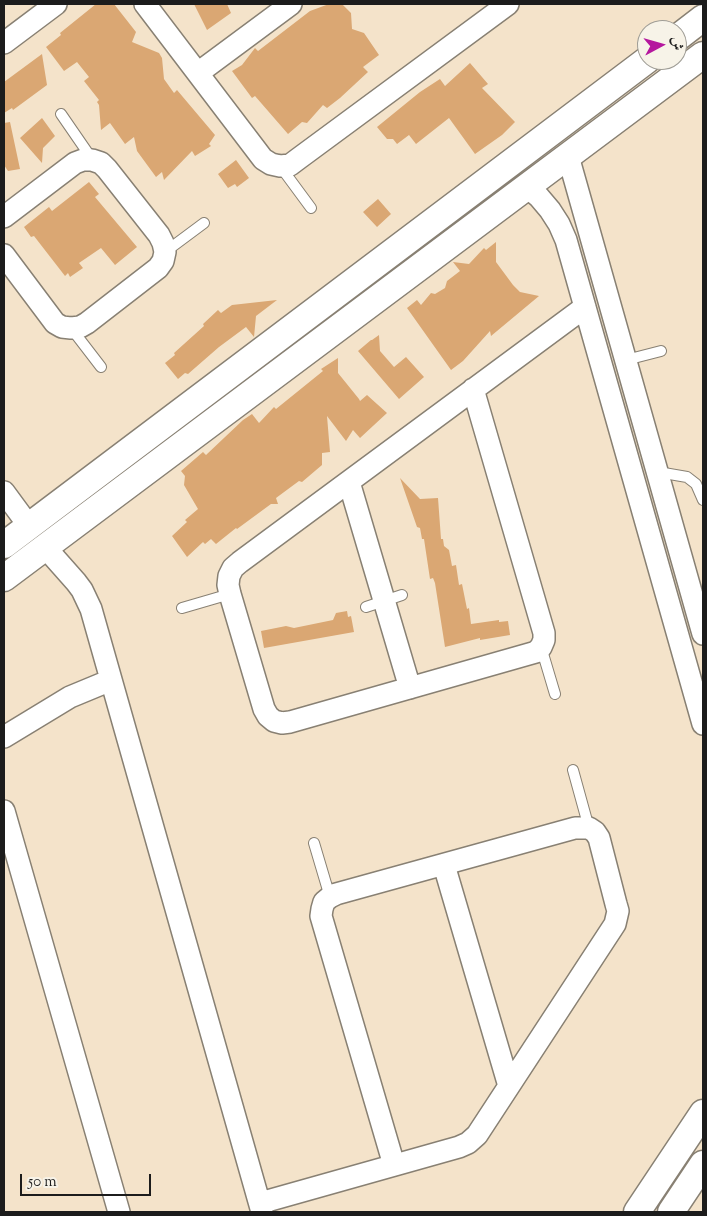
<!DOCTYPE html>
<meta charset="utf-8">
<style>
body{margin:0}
#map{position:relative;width:707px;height:1216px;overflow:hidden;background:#f4e3ca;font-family:"Sorts Mill Goudy",Amiri,serif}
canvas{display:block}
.frame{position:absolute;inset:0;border:5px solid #1c1c1c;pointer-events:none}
.north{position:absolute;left:637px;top:20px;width:50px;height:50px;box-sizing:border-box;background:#f7f3e8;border:1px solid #9f9d96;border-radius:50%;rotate:84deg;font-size:14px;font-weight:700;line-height:20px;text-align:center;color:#1c1c1c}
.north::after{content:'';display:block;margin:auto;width:18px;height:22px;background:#b5179e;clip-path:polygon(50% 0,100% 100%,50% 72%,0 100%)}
.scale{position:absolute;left:20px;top:1174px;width:131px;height:22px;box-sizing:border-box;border:2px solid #1c1c1c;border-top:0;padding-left:6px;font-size:15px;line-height:18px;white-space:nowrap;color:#1c1c1c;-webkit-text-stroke:4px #f7f3e8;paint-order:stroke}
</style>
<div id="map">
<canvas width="707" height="1216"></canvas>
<div class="frame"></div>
<div class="north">ش</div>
<div class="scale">50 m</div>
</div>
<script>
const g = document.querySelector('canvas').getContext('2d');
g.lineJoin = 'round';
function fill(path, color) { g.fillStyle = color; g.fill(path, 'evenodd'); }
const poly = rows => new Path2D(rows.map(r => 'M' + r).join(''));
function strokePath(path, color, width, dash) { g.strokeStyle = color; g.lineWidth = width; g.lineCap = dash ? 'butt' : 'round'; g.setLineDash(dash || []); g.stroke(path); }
fill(poly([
 [96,4,114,4,136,32,132,42,159,53,162,58,164,79,174,93,177,90,215,135,209,144,211,146,195,156,192,151,164,180,162,172,156,177,137,151,134,137,125,144,110,123,101,130,99,105,97,102,99,100,84,81,89,77,77,62,64,71,46,47,61,35,60,33],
 [194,4,227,4,231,13,207,30],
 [329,4,342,4,351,13,352,29,364,33,379,55,363,67,368,72,340,98,327,108,323,105,307,123,302,122,288,134,255,96,252,98,232,71,242,65,255,48,258,51,310,11],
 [42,54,47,85,13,110,12,108,4,113,4,82],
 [470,63,488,84,482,88,515,122,502,135,475,154,449,118,416,144,409,135,397,144,393,139,387,139,377,127,420,92,440,79,445,86],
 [42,118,55,136,43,148,42,163,20,138],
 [10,122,20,169,8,171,4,165,4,123],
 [236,160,249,178,237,187,235,184,228,188,218,174],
 [89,182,99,194,95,197,137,247,115,265,101,248,79,263,83,268,70,277,68,273,65,276,34,236,31,237,24,227,49,207,52,211],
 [378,199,391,214,377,227,363,212],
 [496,242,496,262,513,285,520,292,539,296,491,336,490,331,463,361,451,370,407,308,417,300,421,305,431,293,435,294,445,288,447,281,460,271,453,262,469,264,484,248,486,250],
 [277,300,256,316,254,337,246,327,219,347,188,374,185,373,178,379,165,363,175,355,174,353,204,326,203,324,218,310,221,313,232,305],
 [379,335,380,351,394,367,406,357,424,377,399,399,358,351,371,340,372,340],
 [338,358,338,373,359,399,360,401,367,395,387,413,360,438,353,430,346,441,327,416,330,452,322,453,322,465,302,482,299,481,276,498,278,504,271,504,237,529,236,528,216,544,211,539,205,544,203,542,187,557,172,536,187,522,185,520,198,509,184,485,185,476,181,471,203,452,206,455,243,420,252,414,259,423,274,407,276,409,323,371,321,369],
 [400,478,420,499,438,498,441,539,443,539,444,546,449,550,452,566,456,565,459,585,462,584,467,609,469,608,471,624,499,620,499,622,508,621,510,635,480,640,480,638,445,647,435,583,433,578,430,579,424,539,422,539,420,528,417,527],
 [347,611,348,617,351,616,354,632,264,648,261,631,286,626,294,628,333,620,336,613]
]), '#daa773');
const service = poly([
 [61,114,92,159],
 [280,166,311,208],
 [165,252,204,223],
 [71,328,101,367],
 [626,360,661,351],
 [658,472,687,477,696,484,703,500],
 [366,607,402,595],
 [182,608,230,594],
 [541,647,555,694],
 [573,770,589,828],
 [314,843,330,897]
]);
const minor = poly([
 [145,4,263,159,271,164,280,166,290,165,298,159,508,4],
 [4,43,56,4],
 [198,73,291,4],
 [568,156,703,634],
 [527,187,539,197,550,210,559,224,566,240,703,724],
 [4,217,75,163,83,160,92,160,101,163,107,169,159,235,163,243,165,252,163,261,158,268,87,323,80,327,71,328,62,327,55,323,4,255],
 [473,389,544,633,544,640,541,647,536,652,290,722,282,723,274,721,268,716,264,709,230,594,228,585,229,576,233,568,240,562,585,307],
 [349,482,410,688],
 [4,492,29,526],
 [45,547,76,582,82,590,91,609,262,1212],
 [4,737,70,697,111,680],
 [4,811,119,1212],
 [444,865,509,1086],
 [260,1203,459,1147,468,1143,477,1135,615,924,618,911,616,904,599,838,595,832,589,828,575,828,336,894,330,897,324,902,322,909,321,916,394,1165]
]);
const tertiary = poly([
 [677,38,703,18],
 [4,545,647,60],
 [4,578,703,55],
 [637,1212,703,1113],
 [671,1212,703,1164]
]);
strokePath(service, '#888073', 12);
strokePath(minor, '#888073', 24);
strokePath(tertiary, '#888073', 29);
strokePath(service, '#fff', 10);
strokePath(minor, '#fff', 21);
strokePath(tertiary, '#fff', 26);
</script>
